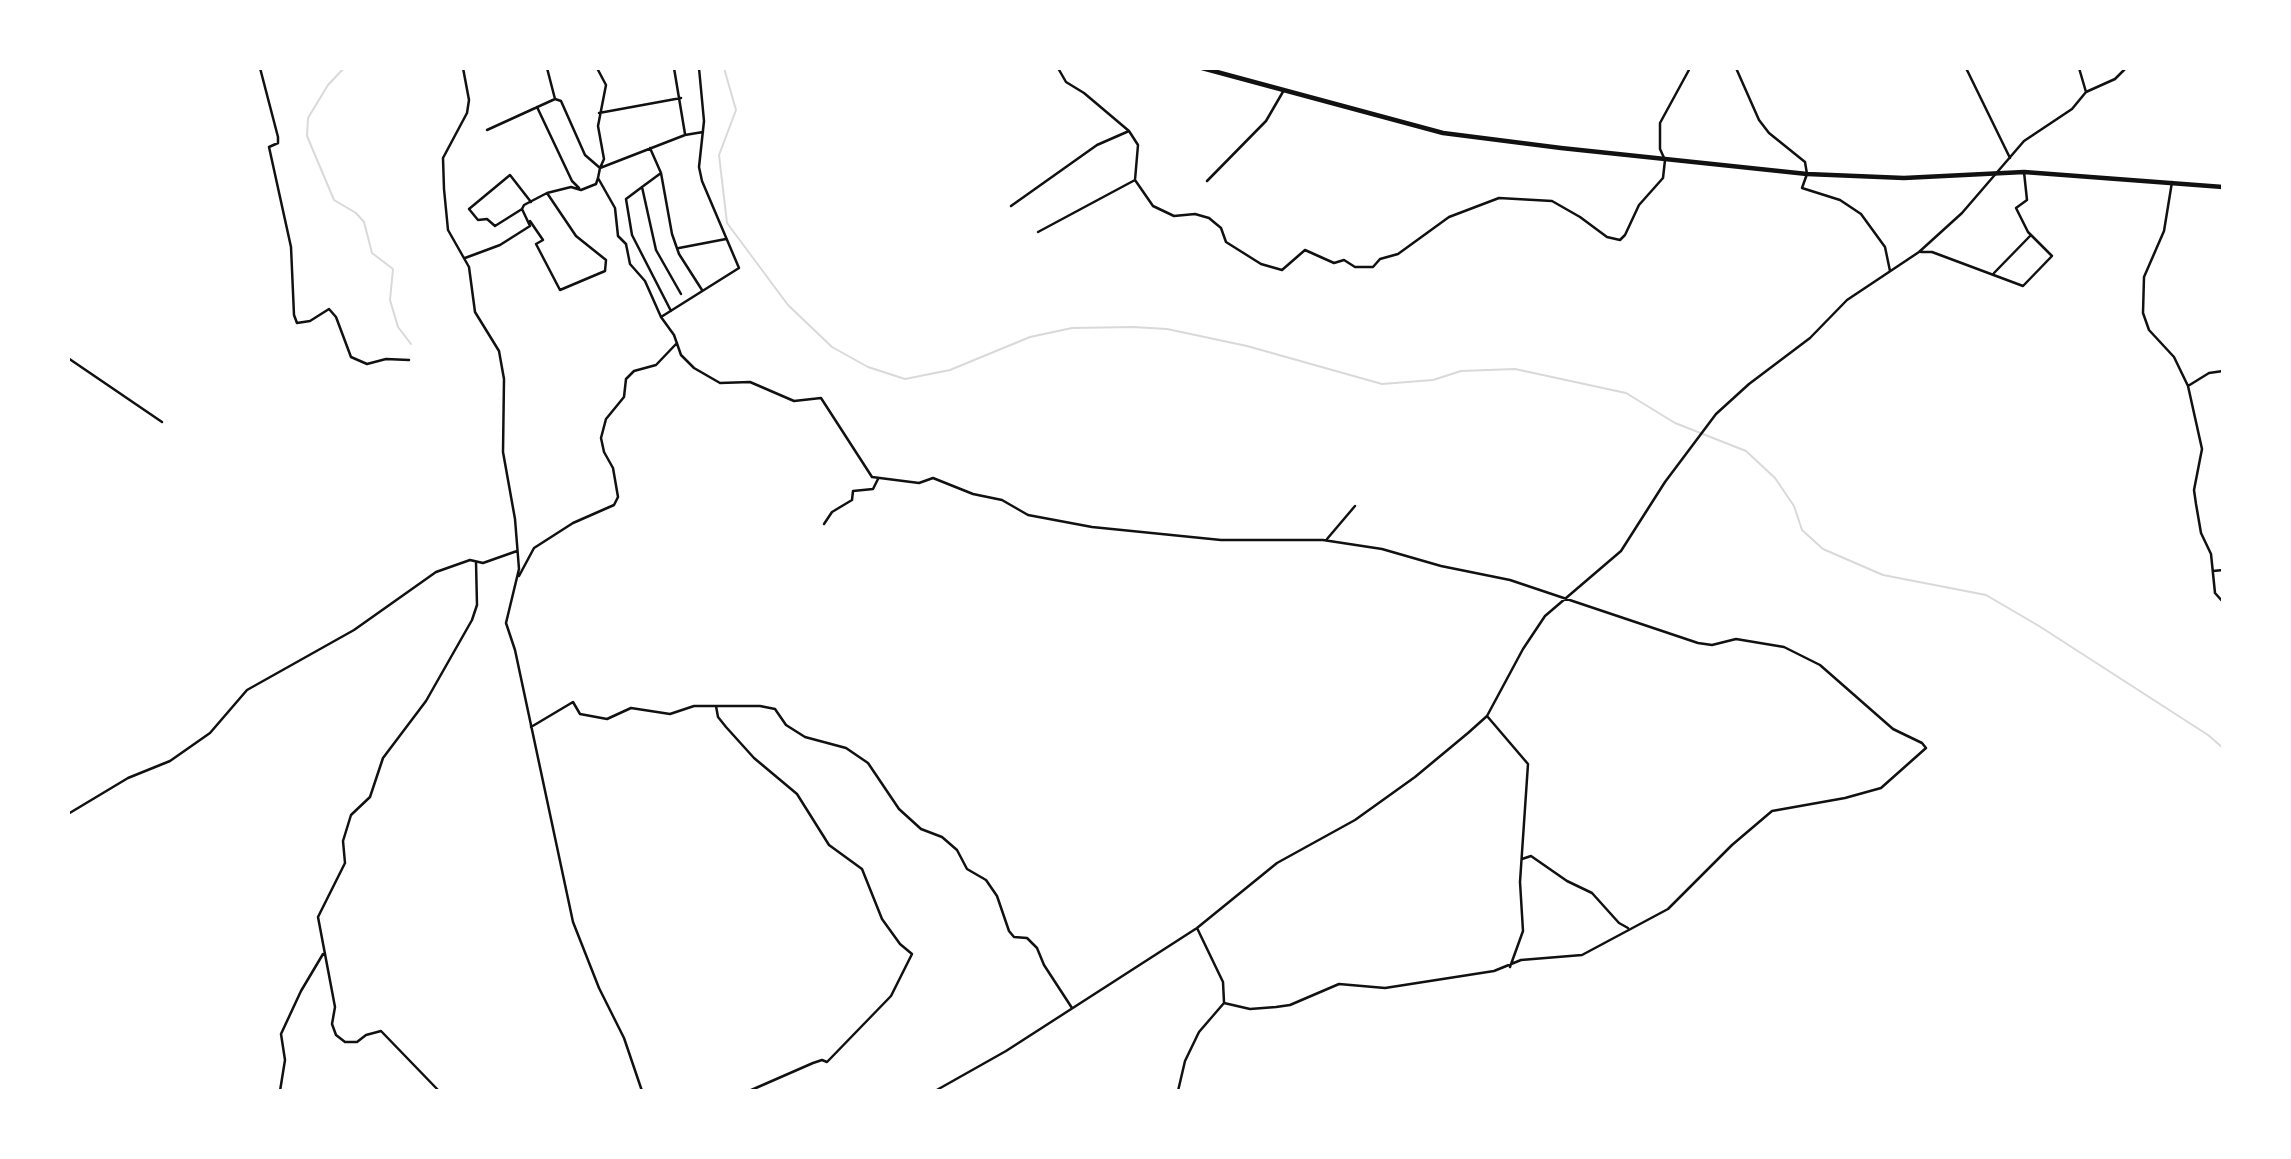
<!DOCTYPE html>
<style>
body{margin:0}
#map{position:relative;width:2291px;height:1159px;overflow:hidden;background:#fff;font-family:Signika,sans-serif}
canvas{display:block}
.frame{position:absolute;inset:0;border:70px solid #fff;pointer-events:none}
</style>
<div id="map">
<canvas width="2291" height="1159"></canvas>
<div class="frame"></div>
</div>
<script>
const g = document.querySelector('canvas').getContext('2d');
g.lineJoin = 'round';
const poly = rows => new Path2D(rows.map(r => 'M' + r).join(''));
function strokePath(path, color, width, dash) { g.strokeStyle = color; g.lineWidth = width; g.lineCap = dash ? 'butt' : 'round'; g.setLineDash(dash || []); g.stroke(path); }
strokePath(poly([
 [344,68,328,85,308,118,307,136,334,200,356,213,364,222,372,253,393,269,390,300,398,327,411,344],
 [724,68,736,110,719,155,727,223,788,305,832,347,868,367,905,379,950,370,1030,337,1072,328,1133,327,1167,329,1247,346,1382,384,1433,380,1461,371,1515,369,1626,393,1675,423,1746,451,1775,478,1794,506,1802,530,1823,549,1883,575,1986,595,2039,626,2208,735,2223,748]
]), '#d9d9d9', 2);
strokePath(poly([
 [260,68,278,137,278,143,269,147,291,247,294,315,297,323,310,321,329,309,336,317,351,357,367,364,386,359,409,360],
 [463,68,469,100,467,113,443,158,444,189,448,230,469,267,475,312,499,351,504,379,503,452,515,519,519,569,506,623,515,650,573,922,599,988,624,1038,642,1091],
 [547,68,555,99,561,101,585,155,600,168,598,178,615,208,618,236,626,244,630,264,645,281,661,317,674,335,681,355,694,368,720,383,750,382,794,401,821,398,872,477,919,483,933,478,973,494,1002,500,1028,515,1092,527,1221,540,1323,540,1382,549,1441,566,1510,580,1698,643,1712,645,1736,639,1784,647,1820,665,1893,729,1922,743,1926,748,1881,788,1845,798,1772,811,1732,845,1668,909,1582,955,1521,960,1494,971,1385,988,1339,984,1290,1005,1276,1007,1250,1009,1224,1003,1199,1032,1185,1061,1178,1091],
 [597,68,606,85,598,126,604,159,600,168],
 [674,68,685,134],
 [1058,68,1066,82,1084,93,1129,131,1138,145,1135,180,1153,206,1174,216,1195,214,1209,218,1221,228,1226,242,1261,264,1282,270,1305,250,1334,263,1344,260,1355,267,1373,267,1380,259,1398,254,1449,217,1499,198,1552,201,1580,217,1607,237,1620,240,1625,235,1639,205,1663,178,1665,160,1660,149,1660,123,1690,68],
 [1736,68,1759,120,1769,133,1805,162,1807,174,1802,188,1840,200,1861,214,1885,247,1890,271],
 [1966,68,2010,158],
 [2079,68,2086,92],
 [537,107,572,181,579,188],
 [599,113,681,98],
 [487,130,555,99],
 [650,148,661,173,672,234,679,254,702,290],
 [600,168,685,135,703,132],
 [661,173,642,187,656,250,681,294],
 [1207,181,1266,121,1284,90],
 [2172,182,2164,231,2144,277,2143,313,2149,330,2174,357,2188,386,2202,449,2194,490,2196,504,2201,533,2211,554,2215,593,2223,602],
 [642,187,626,199,632,235,671,311],
 [1011,206,1097,145,1129,131],
 [522,209,495,226,487,219,478,220,469,209,510,175,531,202],
 [530,221,543,240,536,244,560,290,605,271,606,260,576,236,547,193],
 [1038,232,1135,180],
 [679,248,726,239],
 [1921,252,1932,252,2023,286,2052,256,2028,232,2016,208,2027,200,2024,172],
 [465,258,500,245,530,226,522,209,524,205,547,193,571,187,581,190,596,184,598,178],
 [1994,273,2031,235],
 [661,317,739,268,702,181,699,167,704,121,699,68],
 [68,358,162,422],
 [2188,386,2209,373,2223,371],
 [824,524,832,512,852,500,853,491,873,489,878,479],
 [1327,539,1355,506],
 [2213,571,2223,570],
 [519,576,534,548,573,523,614,505,618,497,613,468,604,452,601,438,606,419,624,397,626,379,634,371,656,365,677,343],
 [716,706,718,717,726,727,754,758,797,794,829,845,862,869,882,919,900,944,912,954,891,996,827,1062,822,1060,813,1063,749,1091],
 [1487,716,1528,764,1520,882,1523,931,1510,967],
 [531,727,573,702,580,714,607,719,631,708,670,714,694,706,760,706,775,709,786,725,805,737,846,748,868,763,899,809,921,829,942,837,957,850,967,869,986,880,997,896,1009,931,1014,937,1027,938,1037,948,1044,965,1072,1008],
 [68,814,128,778,170,761,210,733,247,690,354,630,436,572,470,560,483,563,517,551],
 [1522,859,1531,856,1567,881,1592,893,1619,923,1628,928],
 [1197,928,1223,982,1224,1002],
 [280,1091,285,1060,281,1034,301,991,323,954],
 [439,1091,381,1031,366,1035,357,1042,345,1042,336,1035,332,1024,335,1007,318,917,345,863,343,841,351,815,370,797,383,758,426,701,472,620,477,605,476,562],
 [935,1091,1006,1051,1197,928,1277,863,1355,820,1415,777,1468,733,1487,716,1523,649,1545,616,1621,551,1665,482,1716,414,1749,384,1810,338,1847,300,1919,252,1962,213,2024,141,2072,109,2086,92,2115,79,2126,68]
]), '#111', 2.5);
strokePath(poly([
 [1202,68,1443,133,1561,148,1807,174,1904,178,2024,172,2223,187]
]), '#111', 4.5);
</script>
